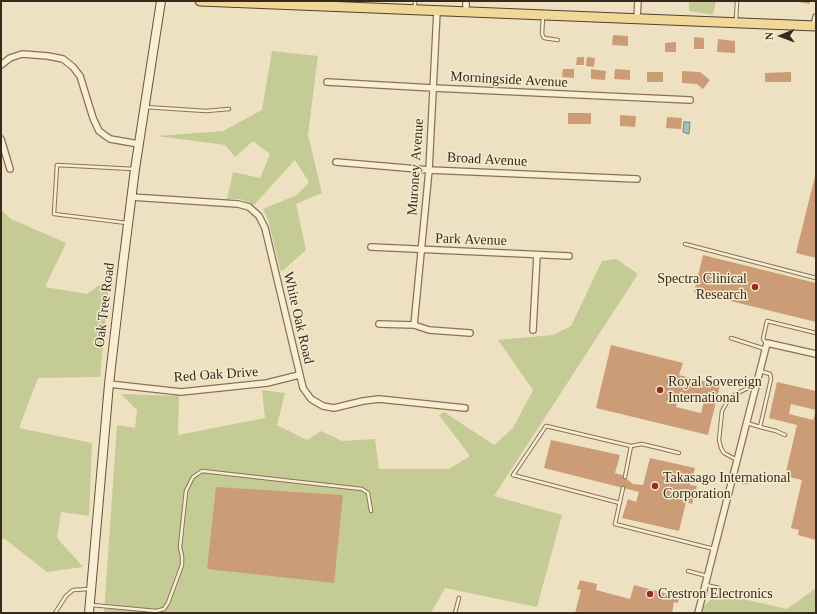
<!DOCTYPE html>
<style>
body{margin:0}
#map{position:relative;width:817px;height:614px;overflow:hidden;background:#eee1c1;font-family:Georgia,serif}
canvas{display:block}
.frame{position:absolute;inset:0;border:2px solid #372a1d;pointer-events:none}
.north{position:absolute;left:761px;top:16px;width:40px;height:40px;-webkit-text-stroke:3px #f5ebd0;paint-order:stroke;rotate:269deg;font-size:11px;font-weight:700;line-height:16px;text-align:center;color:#372a1d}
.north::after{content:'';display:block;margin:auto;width:14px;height:18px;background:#372a1d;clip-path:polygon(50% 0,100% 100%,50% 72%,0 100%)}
</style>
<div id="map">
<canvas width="817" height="614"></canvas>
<div class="frame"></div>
<div class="north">N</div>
</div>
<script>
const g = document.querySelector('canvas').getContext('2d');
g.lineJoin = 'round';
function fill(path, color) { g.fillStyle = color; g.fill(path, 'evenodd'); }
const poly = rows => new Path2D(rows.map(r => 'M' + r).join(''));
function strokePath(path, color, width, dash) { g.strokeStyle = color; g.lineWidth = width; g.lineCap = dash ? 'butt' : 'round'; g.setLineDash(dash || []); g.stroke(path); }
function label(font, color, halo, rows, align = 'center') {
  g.font = font + ' Georgia,serif'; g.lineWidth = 3; g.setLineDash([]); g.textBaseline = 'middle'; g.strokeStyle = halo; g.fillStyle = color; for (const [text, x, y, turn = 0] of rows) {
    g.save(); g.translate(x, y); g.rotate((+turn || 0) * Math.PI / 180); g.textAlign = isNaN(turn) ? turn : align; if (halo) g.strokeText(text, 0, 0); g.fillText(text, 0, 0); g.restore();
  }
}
fill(poly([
 [689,1,716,1,713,15,689,11],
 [272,51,318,56,308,135,322,193,296,204,306,250,281,272,268,220,263,209,297,195,309,182,295,160,254,205,240,199,227,199,233,172,260,178,270,154,253,141,235,157,225,145,157,136,223,131,262,110],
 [1,210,11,219,66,243,45,287,87,294,110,277,100,377,38,378,19,428,92,443,89,516,61,512,57,538,83,567,47,572,5,539,1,539],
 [616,259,638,274,494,496,562,515,537,607,445,588,431,613,104,613,117,425,135,428,137,410,121,394,179,396,178,435,265,418,262,390,285,393,277,425,307,440,321,431,342,441,375,439,379,469,449,469,470,456,439,415,444,412,494,445,513,428,533,390,498,340,553,335,571,326,602,261],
 [816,588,816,613,713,613,699,611,717,593,787,609]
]), '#c4cb95');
const water = poly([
 [684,122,690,122,689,134,683,132,684,122]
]);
fill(water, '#a4c0b8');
strokePath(water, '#6b8e86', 1);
fill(poly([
 [792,1,810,1,810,4],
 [613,35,628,36,628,46,612,45],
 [694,37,704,38,704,49,694,49],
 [718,39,735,41,735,53,717,52],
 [676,42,676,52,665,52,665,43],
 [577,57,584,57,584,65,576,65],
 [587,57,595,58,594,67,586,66],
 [563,69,574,69,574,78,562,77],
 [591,69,606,71,605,80,591,79],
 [615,69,630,70,630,80,614,79],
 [682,71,700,72,710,80,703,89,697,84,682,83],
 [647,72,663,72,663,82,647,82],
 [791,72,791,82,765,82,765,73],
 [568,113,591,113,591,124,568,124],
 [620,115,636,116,635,127,620,126],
 [667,117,682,118,681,129,666,128],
 [815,176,816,176,816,258,796,253],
 [703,255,816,283,816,322,694,292],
 [611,345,683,363,679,375,720,385,708,435,596,408],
 [679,394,704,401,701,413,676,407],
 [777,382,816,391,816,410,791,404,789,414,813,420,816,410,816,540,798,535,799,530,791,528,802,480,785,476,797,425,769,418],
 [551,440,620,455,615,473,622,475,633,484,643,485,650,458,695,468,690,485,697,486,692,504,686,502,679,531,622,518,628,499,636,502,639,492,544,468],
 [216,487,343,495,334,583,207,569],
 [580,580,597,584,596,590,630,599,634,585,679,597,678,603,674,602,672,613,575,613,581,590,577,589]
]), '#cc9c77');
const lane = poly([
 [415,7,415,1],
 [543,17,542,34,544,38,558,40],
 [736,20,737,1],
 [145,107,206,111,229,109],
 [127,223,54,214,57,165,134,169],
 [685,244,816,278],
 [731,338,765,349],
 [766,343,763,339,767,321,816,333],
 [747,423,760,427,771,379,770,374,760,371],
 [760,427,776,431,785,435],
 [737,460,724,453,721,448,719,440,722,411,730,397,756,384],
 [625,477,631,446],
 [733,479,747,482],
 [623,488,615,524,714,549],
 [620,503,513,475,546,426,631,446,642,444,679,453],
 [688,571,707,576],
 [706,585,719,588],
 [92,605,156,611,164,609,168,603,182,565,182,556,180,547,186,491,193,477,202,471,362,489,368,493,371,511],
 [55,613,66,596,73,590,90,589],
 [455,613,459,598]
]);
const street = poly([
 [466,12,466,1],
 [637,19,638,1],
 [814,26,816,17],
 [1,65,10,58,22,54,48,56,63,59,73,67,80,76,93,118,99,131,110,139,139,144],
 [327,82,433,88,690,100],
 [1,139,10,169],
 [336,162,429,170,637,179],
 [131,197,238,204,249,207,259,216,265,228,303,388,311,399,323,406,334,408,363,401,379,399,465,408],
 [371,247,569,256],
 [379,324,414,325,429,330,470,333],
 [414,325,429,170,437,11],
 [533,330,537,255],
 [109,384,181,392,267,383,299,375],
 [698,613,767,343,816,354]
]);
const secondary = poly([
 [89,613,109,384,123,264,135,169,161,1]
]);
const primary = poly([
 [200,1,816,26]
]);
strokePath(lane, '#877259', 4.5);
strokePath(street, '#877259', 8);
strokePath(secondary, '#69533c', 10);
strokePath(primary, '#54402d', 11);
strokePath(lane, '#f9eed4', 2.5);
strokePath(street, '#f9eed4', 5.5);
strokePath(secondary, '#f9eed4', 8);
strokePath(primary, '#f1d798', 9);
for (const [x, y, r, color] of [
 [755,287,4,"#962a29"],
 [660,390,4,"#962a29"],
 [655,486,4,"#962a29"],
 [650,594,4,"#962a29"]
]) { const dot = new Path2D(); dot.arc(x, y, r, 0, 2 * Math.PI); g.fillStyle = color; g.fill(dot); strokePath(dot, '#f5ebd0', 1.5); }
label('14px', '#372a1d', '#f5ebd0', [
 ["Morningside Avenue",509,80,3],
 ["Broad Avenue",487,160,3],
 ["Muroney Avenue",416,167,-86],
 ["Park Avenue",471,240,2],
 ["Oak Tree Road",105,305,-83],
 ["White Oak Road",298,318,77],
 ["Red Oak Drive",216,375,-4]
]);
label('14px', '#372a1d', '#f5ebd0', [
 ["Spectra Clinical",747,279,"right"],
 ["Research",747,295,"right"],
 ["Royal Sovereign",668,382],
 ["International",668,398],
 ["Takasago International",663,478],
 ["Corporation",663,494],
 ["Crestron Electronics",658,594]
], 'left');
</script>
